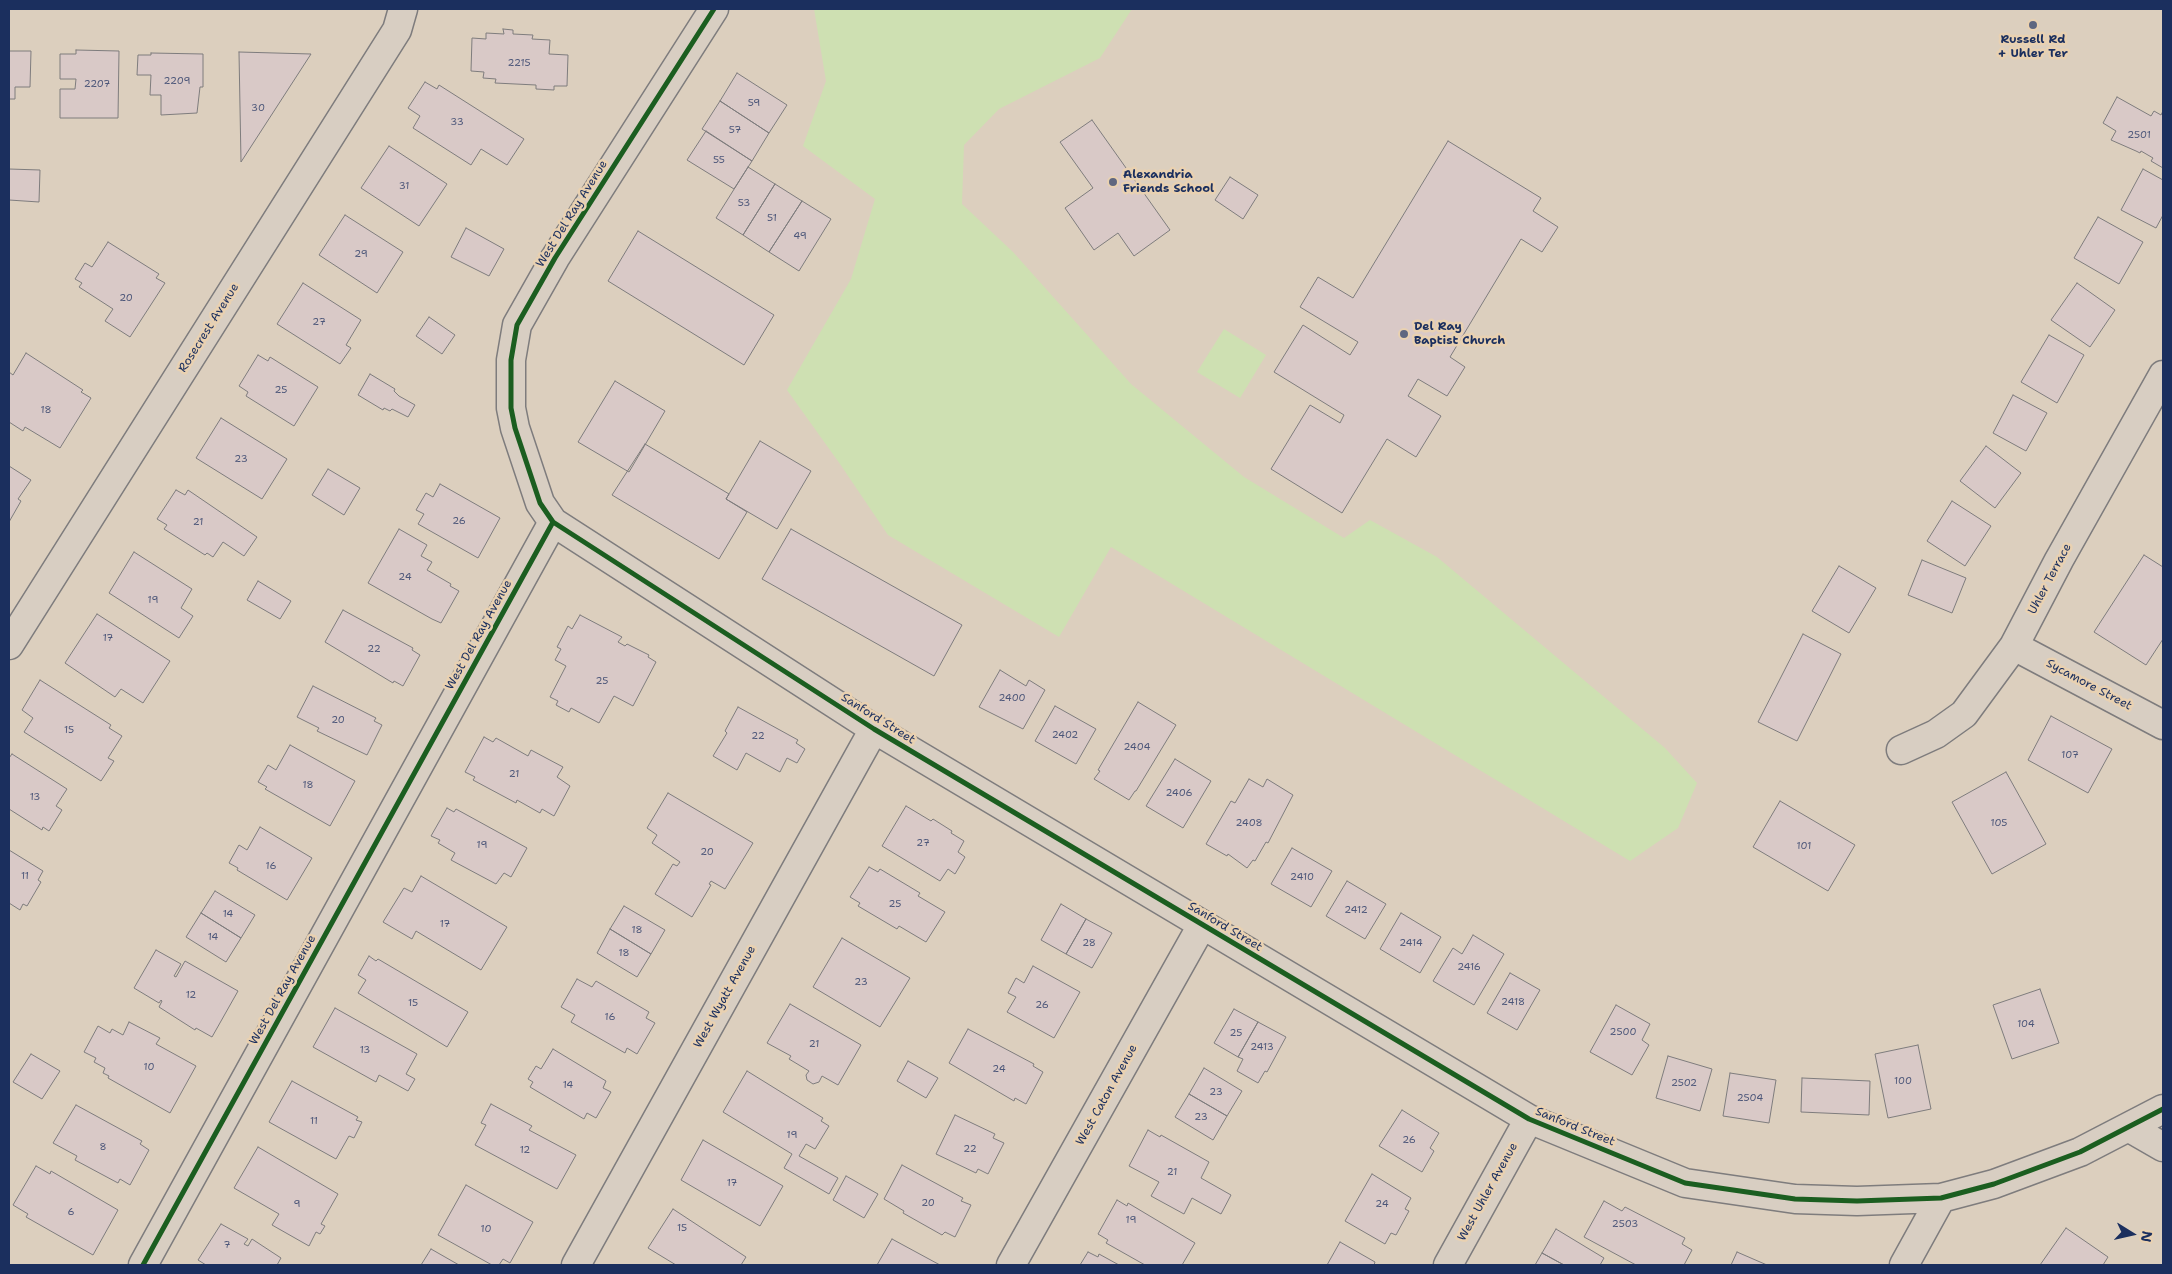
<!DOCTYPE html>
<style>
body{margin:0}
#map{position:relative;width:2172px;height:1274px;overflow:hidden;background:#dccfbe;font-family:"Shantell Sans",sans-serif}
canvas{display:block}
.frame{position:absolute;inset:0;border:10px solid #1b2f5e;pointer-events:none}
.north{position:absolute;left:2107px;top:1209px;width:50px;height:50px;-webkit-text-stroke:4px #e9d1b1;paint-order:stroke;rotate:100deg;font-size:14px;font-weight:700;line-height:20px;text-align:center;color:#1b2f5e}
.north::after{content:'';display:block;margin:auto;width:18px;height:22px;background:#1b2f5e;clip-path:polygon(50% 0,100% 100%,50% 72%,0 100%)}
</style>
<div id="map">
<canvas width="2172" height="1274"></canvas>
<div class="frame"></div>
<div class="north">N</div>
</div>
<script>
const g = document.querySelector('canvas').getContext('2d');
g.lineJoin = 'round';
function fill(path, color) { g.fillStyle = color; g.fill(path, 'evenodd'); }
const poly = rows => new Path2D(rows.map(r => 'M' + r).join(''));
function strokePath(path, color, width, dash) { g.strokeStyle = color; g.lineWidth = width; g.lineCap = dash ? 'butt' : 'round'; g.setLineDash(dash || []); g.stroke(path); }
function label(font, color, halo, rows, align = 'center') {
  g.font = font + ' "Shantell Sans",sans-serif'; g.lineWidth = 5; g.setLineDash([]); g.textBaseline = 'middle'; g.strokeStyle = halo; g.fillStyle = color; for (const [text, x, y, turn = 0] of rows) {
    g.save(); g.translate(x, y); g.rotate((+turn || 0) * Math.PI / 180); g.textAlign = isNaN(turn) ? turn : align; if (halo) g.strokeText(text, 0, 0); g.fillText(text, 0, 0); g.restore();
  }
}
fill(poly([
 [814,9,1132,9,1100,58,999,109,964,145,962,204,1013,252,1131,384,1244,477,1344,538,1370,520,1437,557,1665,748,1697,783,1678,828,1630,861,1111,547,1059,637,888,535,840,464,787,390,851,279,875,199,803,146,826,81],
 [1224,329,1266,355,1240,398,1197,372]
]), '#cee0b2');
const building = poly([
 [503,29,513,30,513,34,533,35,532,39,550,40,549,54,568,55,567,86,554,86,554,90,536,89,536,85,495,83,496,79,483,78,484,72,471,71,472,38,486,39,486,33,504,34,503,29],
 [76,50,119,51,118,118,60,118,60,89,75,89,76,79,60,79,60,54,76,54,76,50],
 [9,51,31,51,30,87,15,87,15,99,9,99,9,51],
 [239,52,311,54,241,162,239,52],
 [151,53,203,54,203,87,200,87,197,113,161,115,161,95,150,95,151,75,137,75,138,55,151,55,151,53],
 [737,73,787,105,769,133,720,101,737,73],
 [425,82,437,89,439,85,524,139,507,165,481,149,471,165,413,128,420,116,408,108,425,82],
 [2117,97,2151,116,2154,111,2161,115,2163,111,2163,168,2151,161,2153,158,2141,151,2140,153,2136,151,2111,140,2116,131,2103,123,2117,97],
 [720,101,769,133,752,161,702,129,720,101],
 [1092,120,1170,230,1134,256,1118,233,1094,250,1065,208,1093,188,1060,142,1092,120],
 [706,131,752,161,734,189,687,160,706,131],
 [1448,141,1541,198,1533,211,1558,227,1542,252,1521,239,1450,357,1465,367,1447,396,1418,379,1408,396,1441,416,1416,457,1387,439,1342,513,1271,469,1310,405,1340,423,1344,415,1274,372,1303,325,1350,355,1358,342,1300,307,1318,277,1353,298,1448,141],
 [389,146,447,184,419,226,361,188,389,146],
 [748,167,775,184,743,235,716,218,748,167],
 [9,169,40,170,39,202,9,200,9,169],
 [2143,169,2163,180,2163,215,2156,228,2121,210,2143,169],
 [1230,177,1258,195,1243,219,1215,200,1230,177],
 [775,184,802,201,769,252,743,235,775,184],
 [802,201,831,219,799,271,769,252,802,201],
 [345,215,403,252,377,293,319,255,345,215],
 [2098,217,2143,242,2119,284,2074,258,2098,217],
 [466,228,504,249,489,276,451,257,466,228],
 [638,231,774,315,744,365,608,281,638,231],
 [108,242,159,274,156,278,165,283,130,337,105,321,113,309,79,287,82,283,75,279,85,263,92,267,108,242],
 [303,283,361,320,346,345,351,348,340,364,277,324,303,283],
 [2077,283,2115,310,2090,347,2051,320,2077,283],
 [429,317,455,335,442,354,416,336,429,317],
 [2049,335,2084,355,2057,403,2021,382,2049,335],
 [26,353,83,390,81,392,91,398,60,448,25,427,23,431,9,422,9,372,13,375,26,353],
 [258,355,268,361,270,357,318,387,294,426,246,396,248,392,239,386,258,355],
 [370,374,395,389,394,391,399,396,415,405,408,417,392,409,390,411,384,408,383,410,358,395,370,374],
 [615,381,665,411,629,472,578,442,615,381],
 [2013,395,2047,413,2026,451,1993,433,2013,395],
 [221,418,287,459,262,499,196,458,221,418],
 [760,441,811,471,777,529,726,499,760,441],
 [645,444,729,494,726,499,747,512,719,559,612,495,645,444],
 [1986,446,2021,473,1995,508,1960,481,1986,446],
 [9,466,31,480,18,499,21,501,9,522,9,466],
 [328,469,360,488,344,515,312,495,328,469],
 [440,484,500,518,478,558,418,524,424,514,416,510,426,493,433,497,440,484],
 [176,490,185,495,188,490,257,537,244,556,223,542,213,557,207,553,205,555,164,529,167,525,157,519,176,490],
 [1952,501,1991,526,1965,566,1927,541,1952,501],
 [399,529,427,545,421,556,432,562,427,570,451,584,450,586,459,591,441,623,432,619,368,583,399,529],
 [791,529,962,625,934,676,762,579,791,529],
 [134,552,192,589,181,608,193,616,179,638,109,593,134,552],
 [2144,555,2163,567,2163,639,2146,665,2094,632,2144,555],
 [1922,560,1966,578,1952,613,1908,595,1922,560],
 [1839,566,1876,588,1849,633,1812,611,1839,566],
 [258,581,291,601,280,619,247,600,258,581],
 [343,610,413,648,412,650,420,655,403,686,394,681,393,683,325,642,343,610],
 [97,614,170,661,143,703,121,689,115,697,65,663,97,614],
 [580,615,622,637,618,642,625,646,627,644,649,655,648,657,656,662,633,706,614,696,599,723,571,708,569,712,556,705,558,701,550,697,566,666,555,660,561,649,557,647,568,626,572,629,580,615],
 [1803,634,1841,654,1797,741,1758,722,1803,634],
 [1000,670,1026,686,1029,680,1045,690,1023,729,979,707,1000,670],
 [40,680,111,725,109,728,122,736,108,758,114,761,101,781,24,732,33,718,22,710,40,680],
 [313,686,376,718,374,721,382,725,367,755,317,731,319,728,297,717,313,686],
 [1138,702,1176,725,1136,791,1135,791,1129,800,1094,779,1100,771,1098,770,1138,702],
 [1055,706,1096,729,1076,764,1035,741,1055,706],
 [738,707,798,740,796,743,805,749,797,763,787,758,780,772,746,753,737,770,713,756,727,733,725,731,738,707],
 [2051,716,2112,749,2088,793,2028,760,2051,716],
 [484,737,493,742,496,738,528,756,531,750,563,767,557,777,570,786,554,816,542,809,540,813,517,800,516,803,473,780,475,777,465,772,484,737],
 [290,745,355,781,330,826,265,789,267,787,258,782,268,765,276,770,290,745],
 [12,754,67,789,56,806,62,810,49,831,43,827,42,830,9,809,9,758,12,754],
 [1175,759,1211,781,1183,828,1146,806,1175,759],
 [2006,772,2046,844,1992,874,1952,802,2006,772],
 [1249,779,1263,787,1267,779,1293,795,1268,843,1266,842,1255,861,1253,860,1247,868,1228,854,1227,856,1206,844,1231,801,1235,803,1249,779],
 [668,793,753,843,725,889,711,881,709,884,711,885,692,917,655,894,673,864,677,866,680,862,652,843,657,835,647,828,668,793],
 [1780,801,1855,845,1828,891,1753,847,1780,801],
 [906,806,931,821,933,819,952,831,951,833,964,841,958,852,965,857,955,874,948,869,940,881,882,846,906,806],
 [447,808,454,812,456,809,527,848,511,877,504,873,496,884,451,860,455,853,438,843,440,840,431,836,447,808],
 [260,827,312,858,287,900,237,870,238,868,229,863,239,845,247,850,260,827],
 [1292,848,1332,871,1311,907,1271,884,1292,848],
 [9,850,43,871,38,880,41,882,27,906,23,904,20,910,9,903,9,850],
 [869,867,878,872,880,869,920,893,918,896,945,912,926,942,899,926,897,929,858,906,860,903,850,897,869,867],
 [421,876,507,927,481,970,416,931,412,939,383,922,404,888,412,892,421,876],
 [1347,881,1386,904,1365,939,1326,916,1347,881],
 [215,891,255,915,241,938,201,913,215,891],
 [1061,904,1086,919,1066,954,1041,940,1061,904],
 [624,906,665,930,651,954,610,929,624,906],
 [201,913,241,938,226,962,186,937,201,913],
 [1401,913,1441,937,1420,973,1380,949,1401,913],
 [1086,919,1112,933,1092,968,1066,954,1086,919],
 [610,929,651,954,637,977,597,953,610,929],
 [1473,935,1504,954,1474,1005,1433,981,1453,948,1462,954,1473,935],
 [842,938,910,978,880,1027,813,987,842,938],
 [156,950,181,964,174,976,176,977,185,961,238,991,212,1037,196,1028,195,1030,159,1007,162,1001,161,1000,159,1003,134,988,156,950],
 [369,956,376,961,378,959,468,1012,447,1047,358,993,366,980,358,975,369,956],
 [1033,966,1080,992,1054,1038,1007,1012,1016,997,1008,993,1016,978,1024,983,1033,966],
 [1510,973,1540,990,1517,1030,1487,1013,1510,973],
 [577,979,592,987,596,981,649,1012,646,1018,655,1023,637,1054,627,1048,625,1053,571,1022,575,1015,561,1007,577,979],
 [2040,989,2059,1043,2012,1059,1993,1005,2040,989],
 [790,1004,861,1045,838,1085,822,1076,819,1082,813,1084,807,1080,806,1075,809,1071,789,1059,791,1056,767,1043,790,1004],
 [1616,1005,1650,1024,1642,1040,1649,1045,1632,1075,1590,1052,1616,1005],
 [335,1008,417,1054,406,1074,415,1079,408,1091,379,1075,376,1082,313,1047,335,1008],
 [1234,1009,1258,1022,1238,1057,1214,1043,1234,1009],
 [129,1022,160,1038,156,1044,196,1066,170,1113,108,1078,109,1076,103,1073,105,1068,94,1062,96,1058,84,1052,98,1026,110,1033,112,1029,123,1035,129,1022],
 [1258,1022,1286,1037,1267,1072,1265,1071,1258,1083,1237,1071,1243,1059,1238,1057,1258,1022],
 [968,1029,1034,1064,1033,1066,1043,1072,1026,1104,1015,1098,1014,1101,949,1063,968,1029],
 [1918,1045,1931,1109,1888,1118,1875,1054,1918,1045],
 [553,1049,606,1081,603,1088,611,1092,596,1118,587,1113,584,1119,530,1087,533,1082,528,1079,536,1066,541,1069,553,1049],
 [31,1054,60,1071,42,1099,13,1082,31,1054],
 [1668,1056,1712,1069,1700,1111,1656,1098,1668,1056],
 [908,1061,938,1078,926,1098,897,1081,908,1061],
 [1204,1068,1242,1091,1227,1116,1189,1094,1204,1068],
 [747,1071,823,1118,821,1121,829,1126,815,1149,806,1144,799,1156,838,1178,829,1194,784,1168,792,1154,723,1112,747,1071],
 [1730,1073,1776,1080,1769,1123,1723,1116,1730,1073],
 [1802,1078,1870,1081,1869,1115,1801,1112,1802,1078],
 [292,1081,358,1117,356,1120,362,1122,354,1138,349,1136,336,1159,269,1122,292,1081],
 [1189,1094,1227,1116,1213,1140,1175,1117,1189,1094],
 [491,1104,532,1126,529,1130,576,1155,557,1189,475,1145,486,1125,481,1123,491,1104],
 [76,1105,142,1141,140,1144,149,1150,130,1185,120,1179,118,1183,75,1160,77,1156,53,1143,76,1105],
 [1402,1110,1439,1133,1430,1148,1434,1151,1422,1172,1379,1146,1402,1110],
 [955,1115,995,1134,993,1138,1004,1143,988,1174,978,1169,976,1173,936,1154,955,1115],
 [1148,1130,1160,1137,1161,1135,1209,1162,1201,1178,1231,1195,1221,1214,1192,1198,1184,1214,1151,1196,1159,1182,1129,1166,1148,1130],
 [703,1140,783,1186,760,1226,681,1180,703,1140],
 [258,1147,338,1194,321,1224,325,1226,320,1234,316,1232,309,1246,272,1225,279,1214,234,1188,258,1147],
 [902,1165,963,1198,961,1201,971,1205,955,1237,945,1232,942,1235,903,1213,904,1211,884,1199,902,1165],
 [36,1166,50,1174,51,1171,118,1210,93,1255,26,1217,28,1214,13,1205,36,1166],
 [1372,1174,1411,1198,1405,1209,1409,1211,1396,1235,1391,1233,1385,1244,1345,1221,1372,1174],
 [846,1176,878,1194,864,1218,833,1200,846,1176],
 [466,1185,533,1222,510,1263,503,1259,499,1265,492,1265,438,1235,466,1185],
 [1117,1200,1127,1206,1128,1203,1195,1243,1182,1265,1145,1265,1106,1243,1108,1240,1098,1234,1117,1200],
 [1604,1201,1622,1211,1625,1207,1685,1238,1682,1244,1692,1250,1684,1265,1636,1265,1584,1237,1604,1201],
 [673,1209,746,1257,741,1265,676,1265,648,1248,673,1209],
 [221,1224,248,1239,244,1244,248,1246,252,1239,281,1258,277,1265,206,1265,198,1260,221,1224],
 [2066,1228,2108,1257,2103,1265,2040,1265,2066,1228],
 [1556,1229,1604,1258,1600,1265,1564,1265,1542,1253,1556,1229],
 [892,1239,940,1265,877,1265,892,1239],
 [1340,1242,1375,1262,1374,1265,1327,1265,1340,1242],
 [431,1249,459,1265,421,1265,431,1249],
 [1088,1252,1098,1257,1099,1254,1119,1265,1080,1265,1088,1252],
 [1737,1252,1767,1265,1731,1265,1737,1252],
 [1542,1253,1564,1265,1535,1265,1542,1253]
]);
fill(building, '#d9c9c7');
strokePath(building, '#7e7c7d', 1);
const street = poly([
 [714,9,555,258,517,325,511,360,511,408,515,428,540,503,553,522,874,729,1529,1119,1685,1183,1795,1199,1857,1201,1941,1198,1994,1184,2080,1152,2163,1109],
 [9,645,397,30,403,9],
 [2014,646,2163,725],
 [1901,750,1936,734,1964,714,2014,646,2059,560,2163,375],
 [2130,1128,2163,1147],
 [143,1265,553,522],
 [576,1265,874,729],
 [1011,1265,1202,925],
 [1448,1265,1529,1119],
 [1904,1265,1941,1198]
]);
strokePath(street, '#7e7c7d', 31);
strokePath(street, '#d8cec2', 28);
strokePath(poly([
 [714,9,555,258,517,325,511,360,511,408,515,428,540,503,553,522,874,729,1529,1119,1685,1183,1795,1199,1857,1201,1941,1198,1994,1184,2080,1152,2163,1109],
 [143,1265,553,522]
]), '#1b5e20', 5);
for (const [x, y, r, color] of [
 [2033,25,5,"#5f6780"],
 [1113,182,5,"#5f6780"],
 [1404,334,5,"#5f6780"]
]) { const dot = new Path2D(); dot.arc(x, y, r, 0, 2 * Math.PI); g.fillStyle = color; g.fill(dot); strokePath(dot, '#e9d1b1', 2); }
label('10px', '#4c5679', null, [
 ["2215",519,63],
 ["2209",177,81],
 ["2207",97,84],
 ["59",754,103],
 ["30",258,108],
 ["33",457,122],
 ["57",735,130],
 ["2501",2139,135],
 ["55",719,160],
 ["31",404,186],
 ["53",744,203],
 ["51",772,218],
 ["49",800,236],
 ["29",361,254],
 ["20",126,298],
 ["27",319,322],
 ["25",281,390],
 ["18",46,410],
 ["23",241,459],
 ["26",459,521],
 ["21",198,522],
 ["24",405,577],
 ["19",153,600],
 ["17",108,638],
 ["22",374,649],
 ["25",602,681],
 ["2400",1012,698],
 ["20",338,720],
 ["15",69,730],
 ["2402",1065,735],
 ["22",758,736],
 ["2404",1137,747],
 ["107",2070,755],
 ["21",514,774],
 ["18",308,785],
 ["2406",1179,793],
 ["13",35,797],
 ["2408",1249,823],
 ["105",1999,823],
 ["27",923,843],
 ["19",482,845],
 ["101",1804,846],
 ["20",707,852],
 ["16",271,866],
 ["11",25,876],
 ["2410",1302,877],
 ["25",895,904],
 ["2412",1356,910],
 ["14",228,914],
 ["17",445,924],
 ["18",637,930],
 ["14",213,937],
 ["28",1089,943],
 ["2414",1411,943],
 ["18",624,953],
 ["2416",1469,967],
 ["23",861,982],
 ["12",191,995],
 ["2418",1513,1002],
 ["15",413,1003],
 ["26",1042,1005],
 ["16",610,1017],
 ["104",2026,1024],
 ["2500",1623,1032],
 ["25",1236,1033],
 ["21",814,1044],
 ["2413",1262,1047],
 ["13",365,1050],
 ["10",149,1067],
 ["24",999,1069],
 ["100",1903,1081],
 ["2502",1684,1083],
 ["14",568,1085],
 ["23",1216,1092],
 ["2504",1750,1098],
 ["23",1201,1117],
 ["11",314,1121],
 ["19",792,1135],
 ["26",1409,1140],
 ["8",103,1147],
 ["22",970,1149],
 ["12",525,1150],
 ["21",1172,1172],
 ["17",732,1183],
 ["20",928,1203],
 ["9",297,1204],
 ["24",1382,1204],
 ["6",71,1212],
 ["19",1131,1220],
 ["2503",1625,1224],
 ["15",682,1228],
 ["10",486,1229],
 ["7",227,1245]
]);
label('bold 12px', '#1b2f5e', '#e9d1b1', [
 ["Russell Rd",2033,40,"center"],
 ["+ Uhler Ter",2033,54,"center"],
 ["Alexandria",1123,175],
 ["Friends School",1123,189],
 ["Del Ray",1414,327],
 ["Baptist Church",1414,341]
], 'left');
label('12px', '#1b2f5e', '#e9d1b1', [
 ["West Del Ray Avenue",572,214,-58],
 ["Rosecrest Avenue",209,328,-58],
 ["Uhler Terrace",2050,579,-62],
 ["West Del Ray Avenue",479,635,-61],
 ["Sycamore Street",2089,685,28],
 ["Sanford Street",878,719,32],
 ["Sanford Street",1225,927,31],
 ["West Del Ray Avenue",283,990,-61],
 ["West Wyatt Avenue",725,997,-61],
 ["West Caton Avenue",1107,1095,-61],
 ["Sanford Street",1575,1127,22],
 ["West Uhler Avenue",1488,1192,-61]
]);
</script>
